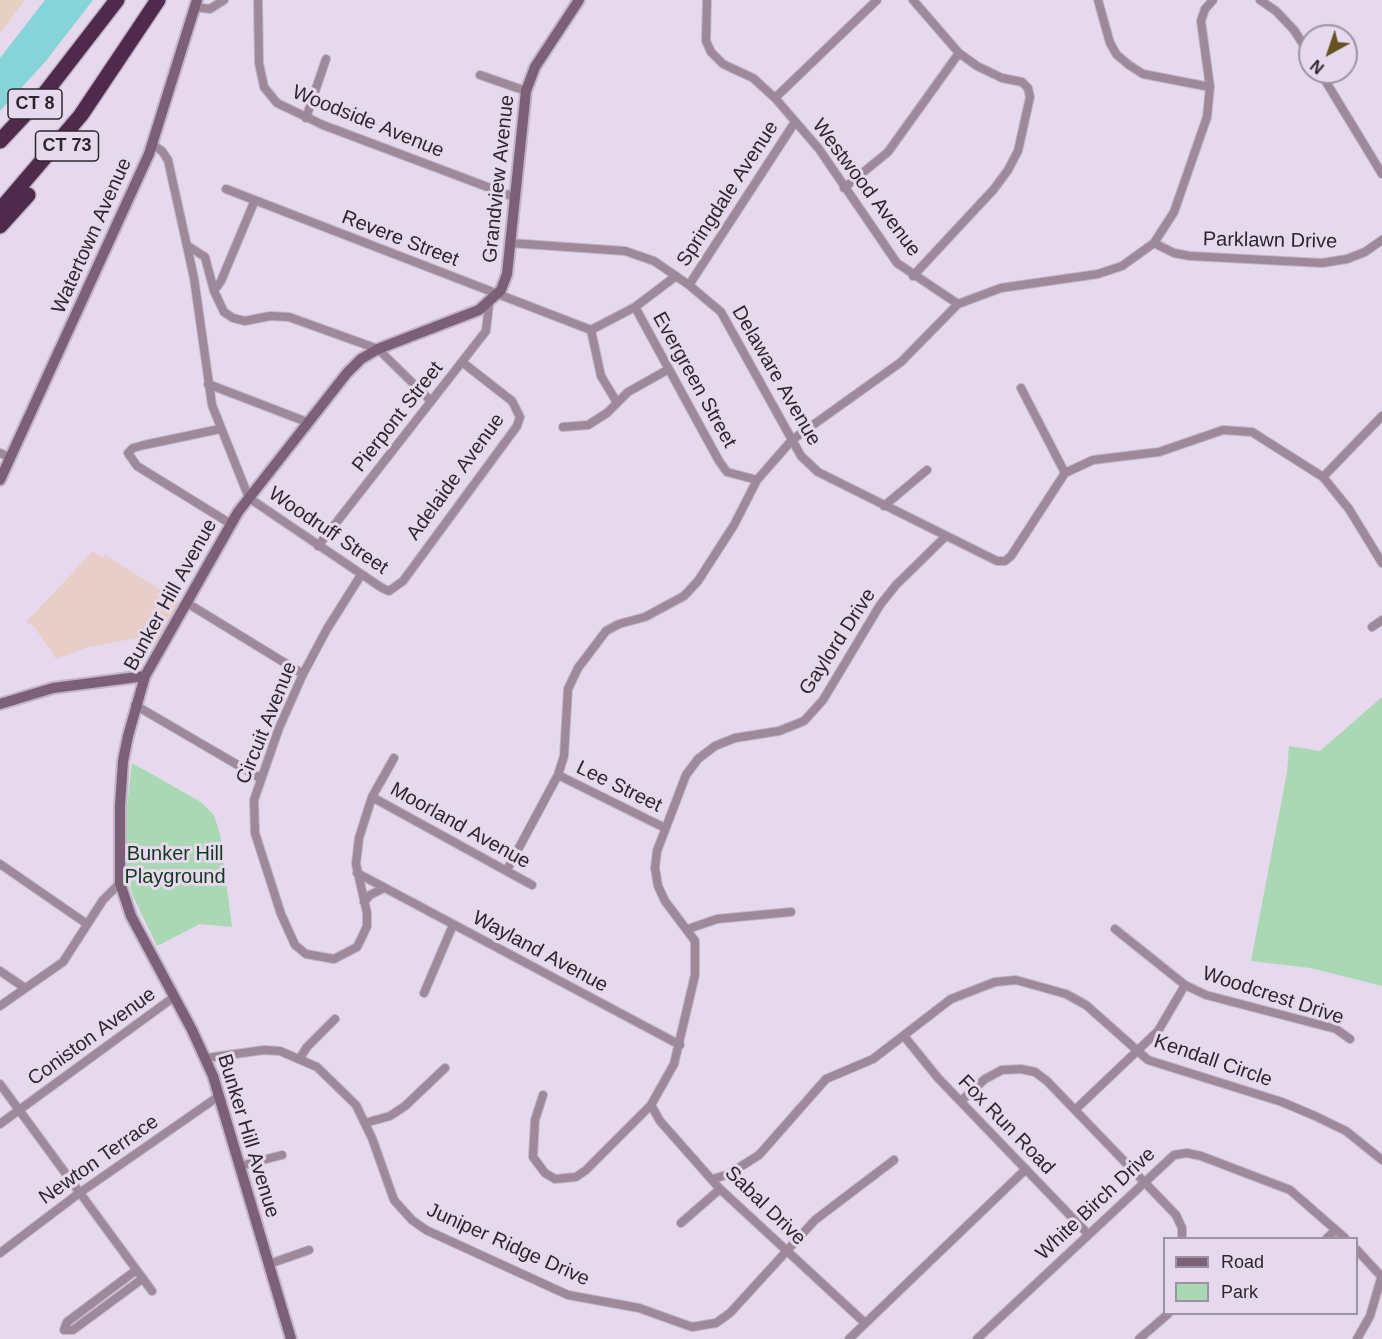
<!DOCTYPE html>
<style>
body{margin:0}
#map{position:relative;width:1382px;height:1339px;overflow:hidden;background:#e6d9ed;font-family:Helvetica,sans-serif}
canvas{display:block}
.legend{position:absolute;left:1163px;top:1237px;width:195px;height:78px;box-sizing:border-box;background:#e6d9ed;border:2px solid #9c92a1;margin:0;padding:8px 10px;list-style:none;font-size:18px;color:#2c272f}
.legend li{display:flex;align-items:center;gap:12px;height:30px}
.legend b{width:30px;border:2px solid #9c92a1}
.north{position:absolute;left:1298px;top:24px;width:60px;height:60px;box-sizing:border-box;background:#e6d9ed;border:2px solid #9c92a1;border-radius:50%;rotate:220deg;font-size:16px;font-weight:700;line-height:24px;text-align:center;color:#2c272f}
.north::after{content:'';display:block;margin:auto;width:21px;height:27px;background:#665321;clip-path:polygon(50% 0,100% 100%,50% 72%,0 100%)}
</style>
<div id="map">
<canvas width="1382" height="1339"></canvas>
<ul class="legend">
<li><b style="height:8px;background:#7c6078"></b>Road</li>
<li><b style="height:16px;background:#aad8b5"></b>Park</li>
</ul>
<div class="north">N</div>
</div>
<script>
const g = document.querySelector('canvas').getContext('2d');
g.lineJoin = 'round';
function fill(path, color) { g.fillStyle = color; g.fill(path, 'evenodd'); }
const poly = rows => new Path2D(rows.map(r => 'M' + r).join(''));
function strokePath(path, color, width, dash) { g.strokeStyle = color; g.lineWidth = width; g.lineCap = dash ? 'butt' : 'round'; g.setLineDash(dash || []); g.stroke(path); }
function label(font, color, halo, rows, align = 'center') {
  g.font = font + ' Helvetica,sans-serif'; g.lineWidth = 6; g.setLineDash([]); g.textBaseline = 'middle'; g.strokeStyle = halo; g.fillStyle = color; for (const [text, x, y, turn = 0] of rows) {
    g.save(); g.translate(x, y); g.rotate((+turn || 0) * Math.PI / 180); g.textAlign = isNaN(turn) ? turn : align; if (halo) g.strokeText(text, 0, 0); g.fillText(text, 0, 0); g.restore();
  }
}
fill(poly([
 [0,0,25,0,0,33]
]), '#e6d0c4');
fill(poly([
 [93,551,103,558,104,554,181,603,155,649,137,638,89,647,56,659,33,625,26,622]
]), '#e8cec9');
fill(poly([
 [1382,697,1382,986,1310,968,1251,961,1287,772,1289,746,1320,751],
 [132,763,201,802,214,815,220,834,232,927,200,924,157,946,133,896,126,871,125,823]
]), '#aad8b5');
fill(poly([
 [45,0,93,0,45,62,0,111,0,58]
]), '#86d3d8');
const street = poly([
 [258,0,259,63,264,87,277,103,323,125,514,197],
 [707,0,706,41,711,52,723,64,753,78,775,98,819,149,897,263,958,304],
 [913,0,959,53,977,66,1002,78,1022,82,1028,88,1030,97,1018,151,1008,170,994,189,913,276],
 [1098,0,1110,43,1117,55,1129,65,1143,74,1210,87],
 [1260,0,1276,11,1294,30,1310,55],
 [195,7,210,9,224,0],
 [1320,72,1382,174],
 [480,75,526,91],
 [775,98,877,0],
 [306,118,326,59],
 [153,145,162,151,168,160,194,278,212,405,249,498,382,588,389,591,403,581,517,426,520,417,512,401,462,362],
 [844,188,888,152,959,53],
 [226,189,591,330,601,376,616,401],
 [510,243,625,251,654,261,689,285,721,312,801,456,818,472,997,561,1005,561,1011,556,1065,473,1021,388],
 [1154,243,1174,253,1190,256,1322,263,1347,259,1365,252,1382,240],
 [188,246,205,257,214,291,224,312,233,318,245,321,270,316,289,317,378,349,431,401],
 [689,285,795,122],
 [214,291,221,281,255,200],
 [635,307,719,461,727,472,757,480],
 [591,330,635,307,676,276],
 [208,384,307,422],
 [563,427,588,425,607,413,628,392,669,369],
 [220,429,144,445,133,448,128,453,137,466,231,524],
 [0,453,11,458],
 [1065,473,1093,460,1159,452,1223,430,1252,432,1323,477,1349,509,1382,563],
 [1323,477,1382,416],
 [884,506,927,470],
 [318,546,486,331,489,304],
 [361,575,327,629,303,674,279,728,254,800,255,833,281,914,295,945,306,954,334,959,357,947,362,937,367,926,367,913,356,864,359,838,372,797,394,758],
 [187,603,303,674],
 [1372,627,1382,620],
 [135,705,260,778],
 [558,775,665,828],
 [372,797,532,885],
 [0,864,87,924],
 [507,870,558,775,564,756,568,689,578,668,606,631,619,624,645,617,684,596,698,581,734,525,757,480,792,440,901,362,958,304,1001,288,1098,274,1122,266,1154,243,1174,212,1207,117,1210,87,1201,21,1205,9,1213,0],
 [357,873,680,1045],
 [364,902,370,895,384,888],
 [688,929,717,919,791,912],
 [1115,929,1185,985,1206,995,1336,1029,1350,1039],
 [0,971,25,988],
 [424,993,453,925],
 [0,1006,63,962,103,900,120,883],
 [904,1036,938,1078,1088,1234],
 [206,1058,264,1050,280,1051,317,1067,356,1105,372,1138,394,1200,412,1220,426,1230,568,1295,639,1308,692,1327,716,1323,730,1313,815,1220,894,1160],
 [300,1058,307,1047,335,1019],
 [0,1084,152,1291],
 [543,1095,535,1120,533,1157,545,1173,555,1179,576,1177,586,1170,651,1105,674,1064,695,975,695,941,665,901,658,886,655,868,657,851,686,775,698,759,715,746,735,738,779,731,804,721,823,700,880,605,896,585,945,537],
 [961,1101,985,1079,1002,1070,1021,1069,1035,1072,1047,1081,1176,1215,1182,1228,1182,1238],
 [651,1105,660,1121,720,1189,865,1323],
 [1075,1110,1158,1031,1185,985],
 [365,1123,390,1116,405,1106,445,1068],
 [0,1124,174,997],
 [240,1166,282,1155],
 [713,1179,729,1174,759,1155,826,1079,873,1059,951,999,995,982,1016,980,1066,994,1086,1005,1148,1060,1282,1102,1315,1116,1346,1131,1382,1160],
 [681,1223,720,1189],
 [1327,1238,1336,1230],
 [1356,1249,1381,1276],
 [0,1253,78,1194,219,1096],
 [269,1264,309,1250],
 [135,1271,67,1322,64,1330,73,1330,142,1279],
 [849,1339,1026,1169],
 [977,1339,1174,1155,1187,1153,1201,1156,1290,1190,1345,1238],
 [1139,1339,1168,1314],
 [1357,1339,1370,1316,1382,1275]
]);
const secondary = poly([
 [0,480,149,154,197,0],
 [0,704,53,688,145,676],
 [291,1339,213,1076,192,1030,131,916,120,883,120,806,123,761,128,736,145,676,238,512,347,373,361,359,378,349,479,310,501,290,507,274,526,91,535,67,579,0]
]);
const highway = poly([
 [0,141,45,93,117,0],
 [0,210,81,115,158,0],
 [0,226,28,195]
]);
strokePath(street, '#c1b5c7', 10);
strokePath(secondary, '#c1b5c7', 14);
strokePath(highway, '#c1b5c7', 18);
strokePath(street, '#9d899a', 8);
strokePath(secondary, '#7c6078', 10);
strokePath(highway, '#502a4c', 15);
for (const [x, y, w] of [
 [35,104,54],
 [67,146,63]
]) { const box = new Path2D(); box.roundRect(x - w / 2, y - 15, w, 30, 4.5); g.fillStyle = '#e6d9ed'; g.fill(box); strokePath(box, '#2c272f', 1.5); }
label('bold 18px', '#2c272f', null, [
 ["CT 8",35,104],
 ["CT 73",67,146]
]);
label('20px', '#2c272f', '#e6d9ed', [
 ["Woodside Avenue",368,122,22],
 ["Grandview Avenue",499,179,-84],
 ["Westwood Avenue",866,188,53],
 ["Springdale Avenue",728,194,-57],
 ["Watertown Avenue",92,236,-66],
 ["Revere Street",400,239,21],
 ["Parklawn Drive",1270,241,1],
 ["Delaware Avenue",776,376,60],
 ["Evergreen Street",694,380,61],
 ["Pierpont Street",398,417,-52],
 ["Adelaide Avenue",456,477,-54],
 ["Woodruff Street",328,531,34],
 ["Bunker Hill Avenue",171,595,-61],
 ["Gaylord Drive",838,642,-57],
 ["Circuit Avenue",267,723,-68],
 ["Lee Street",619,787,26],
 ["Moorland Avenue",460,826,29],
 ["Wayland Avenue",540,952,28],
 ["Woodcrest Drive",1273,996,18],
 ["Coniston Avenue",92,1037,-36],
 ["Kendall Circle",1213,1061,19],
 ["Fox Run Road",1006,1125,46],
 ["Bunker Hill Avenue",248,1136,73],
 ["Newton Terrace",99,1160,-35],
 ["White Birch Drive",1096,1204,-43],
 ["Sabal Drive",765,1206,44],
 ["Juniper Ridge Drive",508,1245,24]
]);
label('20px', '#133a20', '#e6d9ed', [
 ["Bunker Hill",175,854],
 ["Playground",175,877]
]);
</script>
